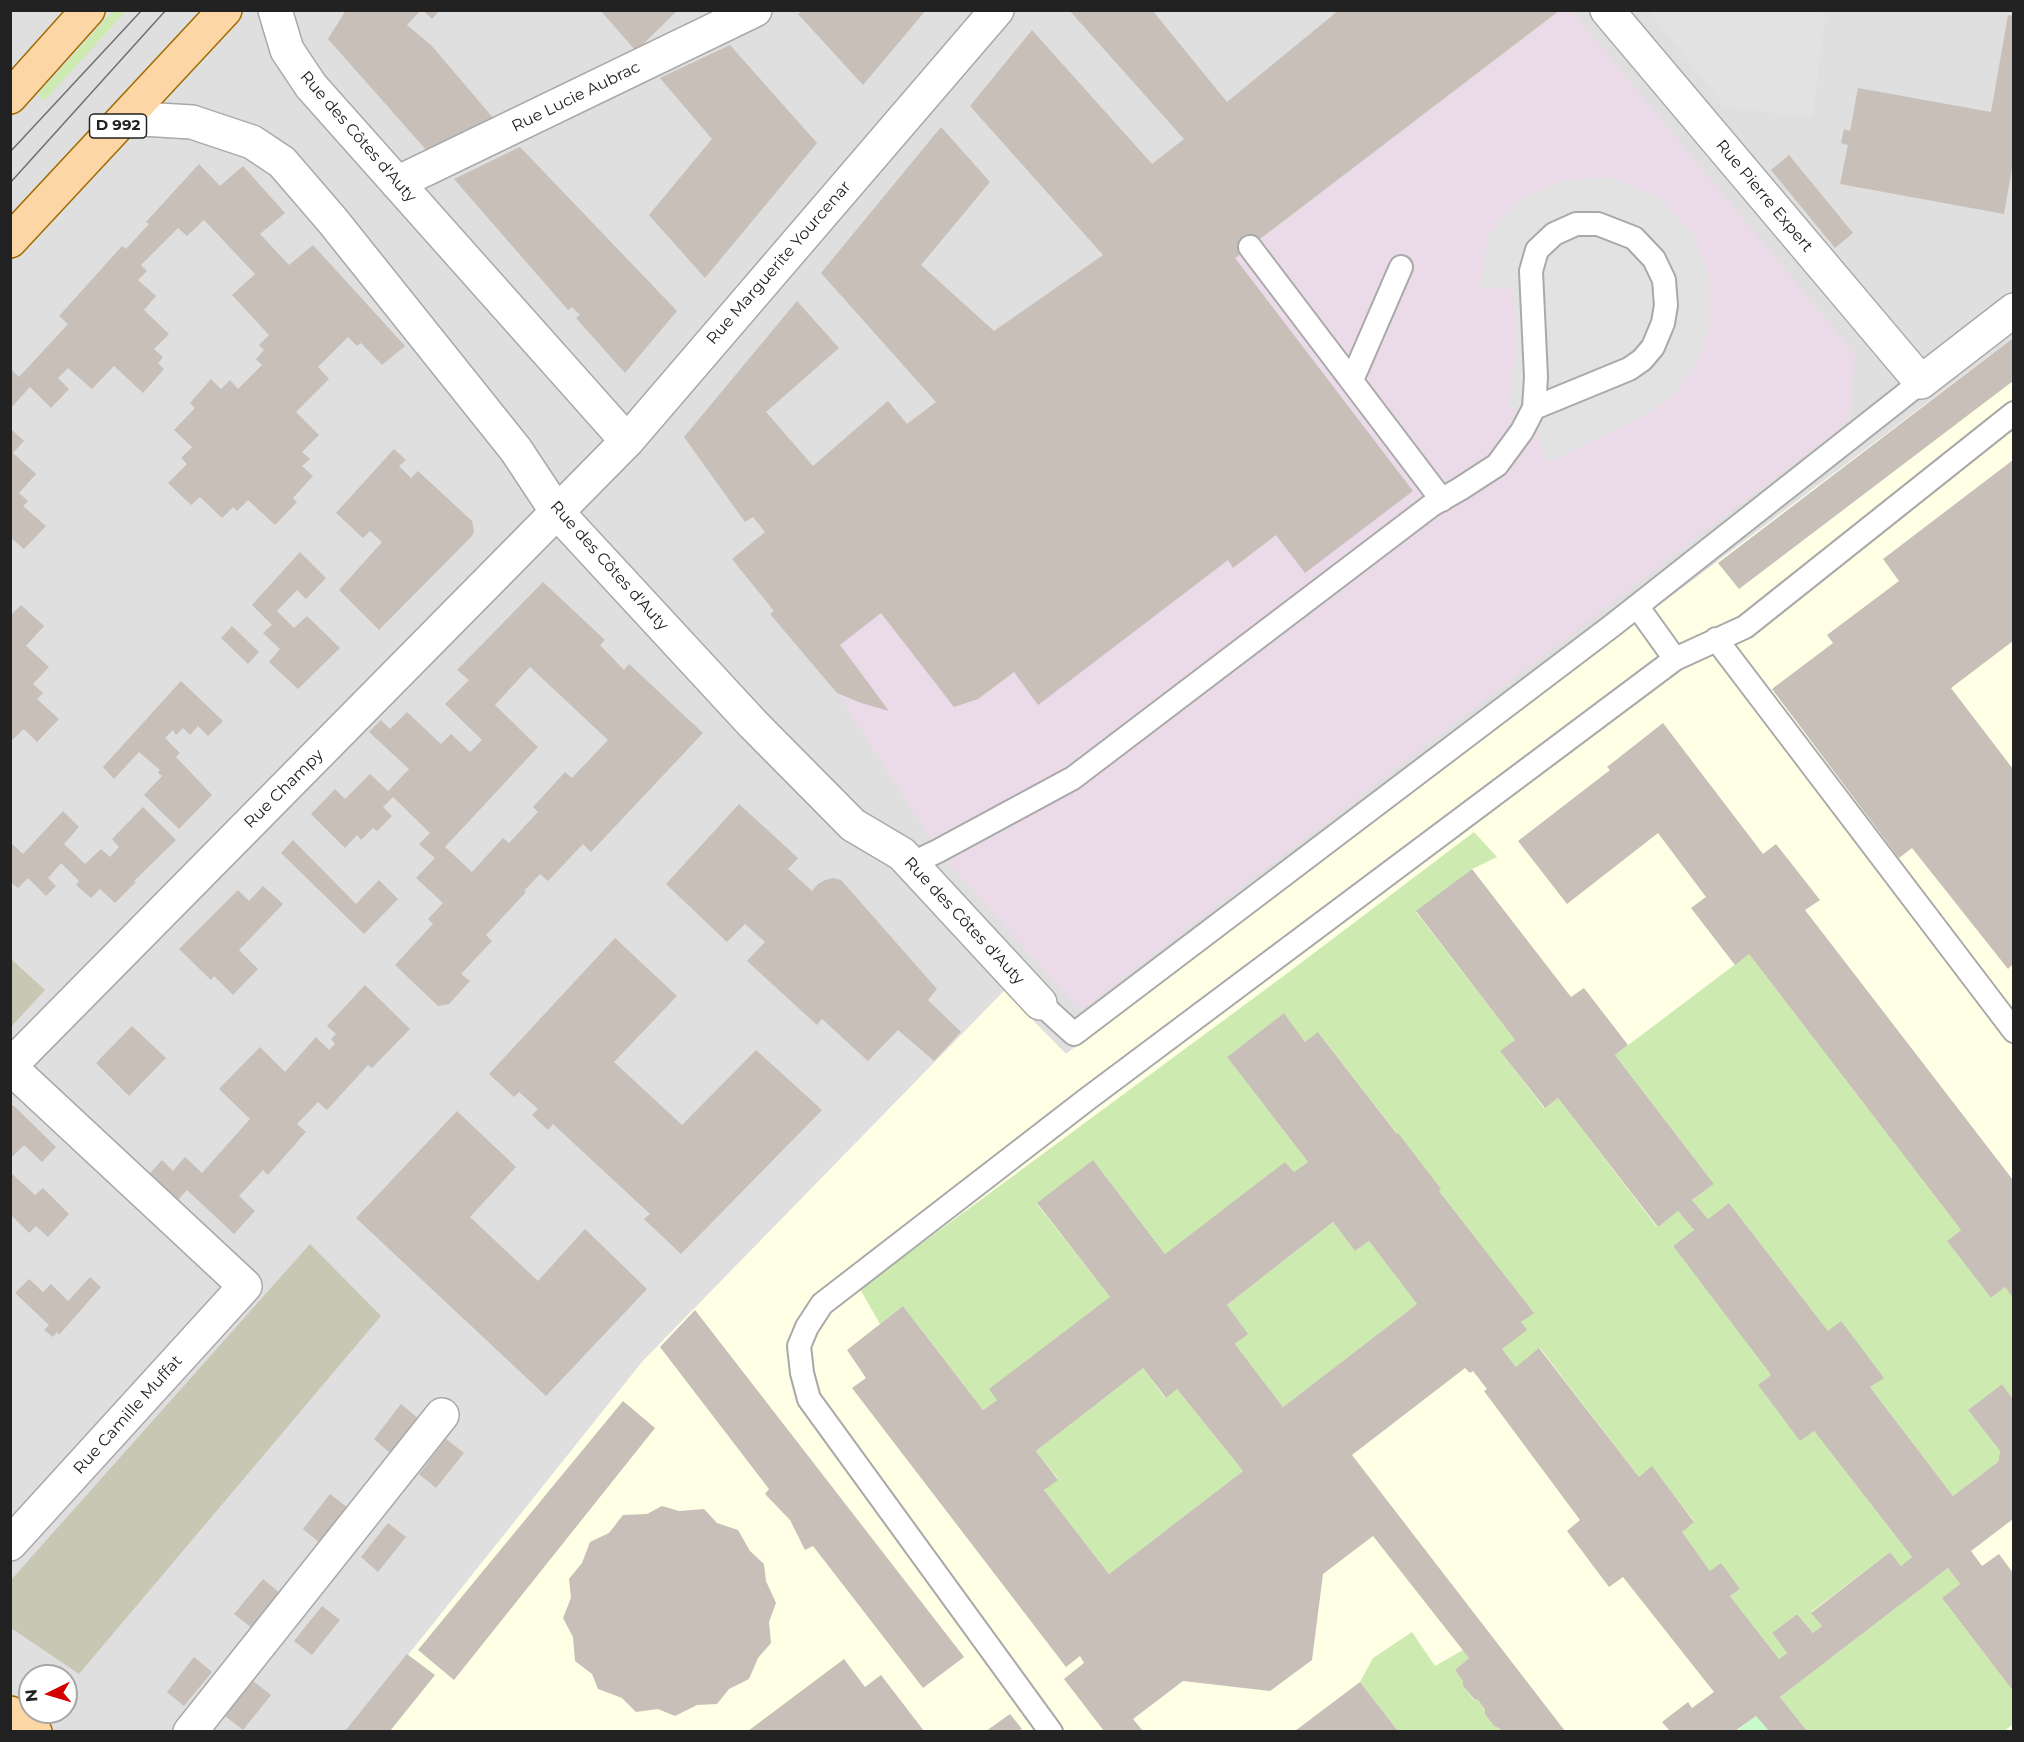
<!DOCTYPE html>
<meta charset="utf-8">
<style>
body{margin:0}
#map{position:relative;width:2024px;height:1742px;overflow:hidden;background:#f2efe9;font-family:Montserrat,sans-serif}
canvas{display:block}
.frame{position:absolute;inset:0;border:12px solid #222;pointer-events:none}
.north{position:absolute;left:18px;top:1664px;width:60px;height:60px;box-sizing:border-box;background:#fff;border:2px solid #a7a7a7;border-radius:50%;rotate:265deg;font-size:16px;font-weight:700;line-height:24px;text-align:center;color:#222}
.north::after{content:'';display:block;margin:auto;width:21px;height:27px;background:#d40000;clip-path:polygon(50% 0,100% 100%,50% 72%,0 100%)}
</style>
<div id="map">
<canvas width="2024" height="1742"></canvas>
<div class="frame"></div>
<div class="north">N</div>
</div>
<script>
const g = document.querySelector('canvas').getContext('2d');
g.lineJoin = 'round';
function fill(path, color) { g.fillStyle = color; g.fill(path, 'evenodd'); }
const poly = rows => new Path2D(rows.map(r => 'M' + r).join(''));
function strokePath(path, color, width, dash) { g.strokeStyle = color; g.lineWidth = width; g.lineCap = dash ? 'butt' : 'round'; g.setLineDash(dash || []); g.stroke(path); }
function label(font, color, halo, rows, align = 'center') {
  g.font = font + ' Montserrat,sans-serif'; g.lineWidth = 5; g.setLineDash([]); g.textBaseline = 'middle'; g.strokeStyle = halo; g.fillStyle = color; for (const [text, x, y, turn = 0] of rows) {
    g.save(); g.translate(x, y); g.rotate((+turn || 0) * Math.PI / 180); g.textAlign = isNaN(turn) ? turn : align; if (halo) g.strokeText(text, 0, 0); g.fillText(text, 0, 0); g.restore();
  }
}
fill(poly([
 [11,11,2013,11,2013,338,1066,1054,1004,991,642,1362,347,1731,11,1732],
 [30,1676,66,1676,66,1712,30,1712]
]), '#e0dfdf');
fill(poly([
 [1560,11,1572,11,1855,354,1849,421,1080,1011,938,851,838,693,770,614]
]), '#ebdbe8');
fill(poly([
 [2013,338,2013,1731,347,1732,642,1362,1004,991,1066,1054]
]), '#ffffe5');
fill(poly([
 [11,959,45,990,11,1027],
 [310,1244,381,1316,79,1674,11,1628,11,1580]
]), '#c7c7b4');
fill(poly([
 [113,11,126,11,45,100,38,94],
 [1474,832,1497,857,1472,869,1416,912,1515,1040,1501,1052,1544,1108,1558,1098,1657,1227,1678,1211,1694,1230,1673,1246,1771,1375,1758,1385,1800,1440,1814,1431,1912,1557,1901,1566,1890,1552,1811,1612,1822,1626,1813,1633,1797,1614,1772,1633,1787,1653,1779,1659,1730,1596,1740,1589,1721,1564,1710,1571,1682,1532,1694,1521,1652,1467,1639,1477,1540,1348,1516,1367,1502,1349,1521,1322,1534,1311,1533,1312,1439,1191,1440,1189,1319,1033,1320,1032,1305,1042,1284,1013,1227,1057,1308,1162,1294,1172,1285,1163,1165,1254,1093,1160,1037,1204,1110,1297,997,1400,983,1410,903,1306,880,1324,860,1289,1285,975],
 [1749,954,1961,1230,1947,1241,1991,1298,2005,1287,2013,1298,2013,1399,2002,1384,1968,1410,2000,1451,1998,1462,1953,1496,1870,1387,1883,1378,1828,1331,1729,1203,1708,1219,1692,1200,1714,1184,1615,1055],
 [1333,1222,1355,1251,1369,1241,1417,1304,1283,1407,1235,1344,1247,1334,1227,1305],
 [1143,1368,1165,1398,1177,1389,1243,1471,1109,1574,1044,1490,1058,1479,1036,1451],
 [1948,1568,1960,1584,1942,1598,2013,1691,2013,1724,2003,1732,1807,1731,1780,1697],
 [1412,1632,1435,1666,1463,1650,1469,1658,1455,1670,1463,1681,1463,1686,1473,1699,1478,1700,1495,1727,1499,1728,1502,1731,1398,1731,1360,1682,1373,1658]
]), '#cdebb0');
fill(poly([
 [1756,1716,1769,1731,1735,1732]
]), '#c8facc');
fill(poly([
 [1798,10,1826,14,1812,117,1725,107,1649,11],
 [1610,177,1660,198,1694,236,1710,278,1710,327,1696,364,1673,396,1644,416,1548,462,1537,433,1508,405,1517,347,1513,288,1480,289,1488,234,1520,199,1565,180]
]), '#e2e2e2');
fill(poly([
 [346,10,421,10,407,25,431,45,494,119,428,152,328,39],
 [423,10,440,10,432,19],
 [600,10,678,10,636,51],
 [805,10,926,10,863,85,798,14],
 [1069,10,1152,10,1227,102,1339,10,1560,10,1235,258,1413,491,1305,573,1276,535,1233,568,1228,560,1038,705,1014,672,978,699,954,707,881,613,840,645,889,711,861,703,837,693,770,614,774,611,732,559,765,532,753,517,745,522,684,437,797,301,839,348,766,412,813,466,888,401,907,424,936,402,821,273,941,127,990,182,921,265,994,331,1103,255,970,106,1032,30,1152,164,1184,139],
 [2008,15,2013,16,2013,162,2004,214,1840,184,1848,145,1841,143,1844,129,1850,131,1858,88,1991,112],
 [730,45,817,143,705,278,649,215,712,139,660,78],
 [520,147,677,311,625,373,576,318,580,315,572,307,568,310,454,179],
 [1789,155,1853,233,1835,248,1771,170],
 [199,164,220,186,243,166,285,213,260,234,289,265,313,245,405,346,382,365,361,343,357,346,348,337,318,367,329,379,296,412,319,435,302,452,310,459,302,466,313,476,293,498,297,502,275,525,248,500,237,511,233,507,222,518,200,497,191,505,168,483,187,464,181,458,192,447,174,430,195,408,190,403,211,379,221,389,230,380,238,389,262,365,256,359,264,350,259,345,269,335,232,295,255,274,204,220,187,236,178,228,141,265,147,271,138,280,156,296,144,310,169,334,154,349,163,357,158,363,164,369,143,393,114,366,92,389,68,368,58,378,69,389,51,408,30,387,10,409,10,368,19,377,68,324,59,316,122,246,126,249,149,224,146,222],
 [2013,338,2013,381,1739,589,1718,563],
 [10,428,24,441,13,453,36,474,19,493,28,501,23,506,46,526,24,549,10,537],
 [394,449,406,460,399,466,411,478,418,471,472,521,474,531,472,536,379,630,339,590,382,542,370,531,363,538,336,513],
 [2013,460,2013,641,1951,688,2013,769,2013,964,2008,969,1912,848,1899,858,1772,689,1833,643,1827,635,1899,581,1883,559],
 [300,552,326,578,306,599,297,590,277,611,294,628,307,616,340,648,298,689,269,662,280,649,263,633,272,625,252,605],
 [543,582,605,640,600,645,624,670,629,664,703,733,591,852,583,844,548,881,540,874,524,891,526,892,486,935,492,941,461,974,470,981,449,1004,438,1006,395,965,433,924,428,919,443,903,416,878,435,858,419,844,430,833,393,797,383,807,392,816,377,831,373,828,361,840,357,835,345,848,311,814,335,789,345,799,370,774,388,791,409,769,369,732,381,720,390,729,407,712,441,744,451,734,470,752,482,740,445,704,469,680,457,670],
 [530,667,608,740,572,778,565,772,533,807,538,812,509,843,503,838,472,872,445,847,538,747,495,705],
 [21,605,44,626,26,646,49,667,33,684,43,693,37,699,59,719,37,742,24,729,10,742,10,616],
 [232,626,259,652,248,664,221,638],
 [181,681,223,721,208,736,198,726,190,735,183,728,176,735,173,730,165,738,180,753,176,757,212,795,179,829,144,795,162,776,158,773,160,770,139,752,114,779,103,767],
 [1663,723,1763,854,1776,844,1820,900,1805,910,2013,1180,2013,1298,2005,1287,1991,1298,1947,1241,1961,1230,1749,954,1735,965,1691,908,1706,897,1658,833,1567,904,1518,841,1610,770,1607,767],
 [739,804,798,858,788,869,812,891,818,884,825,880,833,878,841,880,937,989,928,1000,961,1032,934,1061,898,1030,868,1061,822,1019,817,1025,747,961,765,942,745,924,727,942,666,884],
 [143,807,176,840,134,881,136,882,115,903,100,889,91,898,76,885,79,881,61,863,48,878,56,886,46,896,28,878,18,888,10,882,10,842,23,854,63,811,79,827,64,844,85,864,101,849,110,857,119,847,112,839],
 [293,840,356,904,379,880,398,899,364,934,281,853],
 [1472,869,1571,997,1584,988,1628,1045,1615,1055,1714,1184,1692,1200,1708,1219,1729,1203,1828,1331,1841,1321,1884,1378,1870,1387,1953,1496,1998,1462,2000,1451,1968,1410,2002,1384,2013,1399,2013,1519,1971,1551,1982,1566,1999,1554,2013,1573,2013,1691,1942,1598,1960,1584,1948,1568,1780,1697,1807,1731,1769,1731,1756,1716,1735,1731,1670,1731,1662,1722,1688,1702,1692,1708,1714,1692,1623,1577,1609,1587,1567,1531,1580,1520,1484,1391,1487,1389,1473,1371,1470,1373,1465,1368,1352,1455,1565,1731,1502,1731,1499,1728,1495,1727,1485,1714,1485,1710,1478,1700,1474,1699,1463,1686,1463,1681,1455,1670,1469,1658,1373,1536,1323,1574,1312,1660,1270,1691,1183,1681,1133,1719,1143,1731,1104,1731,1064,1679,1084,1663,1080,1656,1066,1667,852,1388,866,1378,847,1350,903,1306,983,1410,997,1400,989,1389,1110,1297,1037,1203,1093,1160,1165,1254,1285,1162,1294,1172,1308,1162,1227,1057,1284,1013,1305,1042,1318,1032,1397,1134,1398,1133,1441,1189,1439,1191,1534,1313,1521,1322,1527,1330,1502,1349,1516,1367,1539,1348,1639,1477,1652,1466,1694,1522,1682,1532,1710,1571,1721,1563,1740,1589,1730,1596,1779,1659,1787,1653,1772,1633,1797,1614,1813,1633,1822,1626,1811,1613,1890,1552,1901,1566,1912,1557,1814,1431,1800,1441,1758,1385,1771,1375,1673,1246,1694,1230,1678,1211,1658,1227,1558,1098,1545,1108,1500,1051,1515,1040,1416,911],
 [1333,1222,1355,1251,1369,1241,1417,1304,1283,1407,1235,1344,1248,1334,1227,1305],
 [1143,1368,1166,1398,1177,1389,1243,1471,1109,1574,1044,1490,1058,1480,1036,1451],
 [263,886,283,904,239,950,258,969,233,995,214,976,211,980,179,949,238,890,249,901],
 [615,938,677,996,614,1062,682,1125,756,1050,822,1110,681,1254,644,1219,650,1214,553,1124,548,1130,532,1115,538,1109,519,1092,514,1097,489,1074],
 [365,985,410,1029,372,1068,368,1065,327,1110,318,1102,297,1124,306,1132,268,1175,263,1170,239,1196,255,1211,234,1234,187,1190,178,1200,150,1173,162,1160,173,1171,185,1157,202,1173,250,1119,219,1089,260,1047,285,1072,316,1037,329,1050,335,1044,331,1039,336,1034,327,1026],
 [132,1026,166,1058,129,1096,96,1063],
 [13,1105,56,1147,42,1162,24,1145,10,1159,10,1108],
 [457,1111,516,1167,470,1217,538,1281,585,1229,647,1289,546,1396,356,1218],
 [10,1172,35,1195,43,1188,69,1214,48,1237,36,1226,29,1233,12,1216,10,1218],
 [90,1277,101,1287,59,1335,57,1332,53,1337,44,1330,49,1325,15,1293,29,1279,43,1292,51,1284,68,1301],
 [695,1310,964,1657,923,1688,813,1546,805,1550,790,1520,765,1494,769,1489,660,1347],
 [623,1401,655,1428,454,1680,418,1650],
 [401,1404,419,1419,391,1454,374,1439],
 [446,1439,464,1453,436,1488,419,1474],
 [330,1494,348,1508,320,1543,303,1529],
 [662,1506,679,1511,704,1509,717,1523,738,1530,750,1551,764,1564,766,1581,776,1603,769,1622,771,1643,758,1658,749,1679,729,1689,717,1704,697,1705,675,1716,658,1709,636,1712,622,1698,598,1689,592,1674,575,1661,573,1637,563,1618,571,1598,569,1579,582,1563,590,1542,609,1533,623,1515,647,1514],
 [388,1523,406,1537,378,1572,361,1557],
 [263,1579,280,1593,252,1628,234,1614],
 [322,1606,340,1620,312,1655,294,1641],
 [407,1654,435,1675,390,1731,345,1731],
 [194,1657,212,1672,184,1706,167,1692],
 [844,1659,865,1687,881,1675,924,1731,748,1731],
 [253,1681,271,1695,243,1730,225,1716],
 [1360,1682,1398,1731,1295,1731],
 [1010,1714,1022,1729,1018,1731,986,1731]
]), '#c7bfb8');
const lane = poly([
 [1250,247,1442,500],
 [1352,380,1401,267],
 [1637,606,1675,659],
 [1716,639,2014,1031],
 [911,864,938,851,1073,778,1432,505,1460,489,1497,465,1522,431,1534,408,1536,377,1531,271,1537,250,1554,234,1576,224,1598,224,1634,238,1654,259,1664,280,1666,305,1663,323,1653,347,1642,360,1629,369,1534,408],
 [1040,1003,1074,1034,1613,625,1921,382],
 [1051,1732,809,1399,802,1373,799,1346,807,1327,822,1304,1086,1100,1675,659,1745,627,2014,413]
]);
const street = poly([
 [275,10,287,50,311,86,627,441],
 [1607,10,1921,382,2014,310],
 [125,118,192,122,252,142,282,162,332,220,516,450,557,512,753,724,853,825,902,854,1040,1003],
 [397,183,755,10],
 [10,1066,627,441,997,10],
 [10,1067,245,1286,10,1544],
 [190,1732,442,1415]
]);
const primary = poly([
 [10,97,88,10],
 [10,241,225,10],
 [10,1713,35,1732]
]);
strokePath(lane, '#a9a9a9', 26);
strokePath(street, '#a9a9a9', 36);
strokePath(primary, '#a06b00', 36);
strokePath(lane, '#fff', 22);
strokePath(street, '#fff', 33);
strokePath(primary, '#fcd6a4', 33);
strokePath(poly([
 [10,152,142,10],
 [10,183,166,10]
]), '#707070', 1.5);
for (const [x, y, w] of [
 [118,126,57]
]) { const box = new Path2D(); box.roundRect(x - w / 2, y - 12, w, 24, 4.5); g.fillStyle = '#fff'; g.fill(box); strokePath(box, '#222', 1.5); }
label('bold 15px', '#222', null, [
 ["D 992",118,126]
]);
label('16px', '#222', '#fff', [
 ["Rue Lucie Aubrac",576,97,-26],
 ["Rue des Côtes d'Auty",358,137,49],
 ["Rue Pierre Expert",1764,196,50],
 ["Rue Marguerite Yourcenar",779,263,-49],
 ["Rue des Côtes d'Auty",609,566,48],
 ["Rue Champy",284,789,-45],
 ["Rue des Côtes d'Auty",964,921,47],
 ["Rue Camille Muffat",128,1415,-48]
]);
</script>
